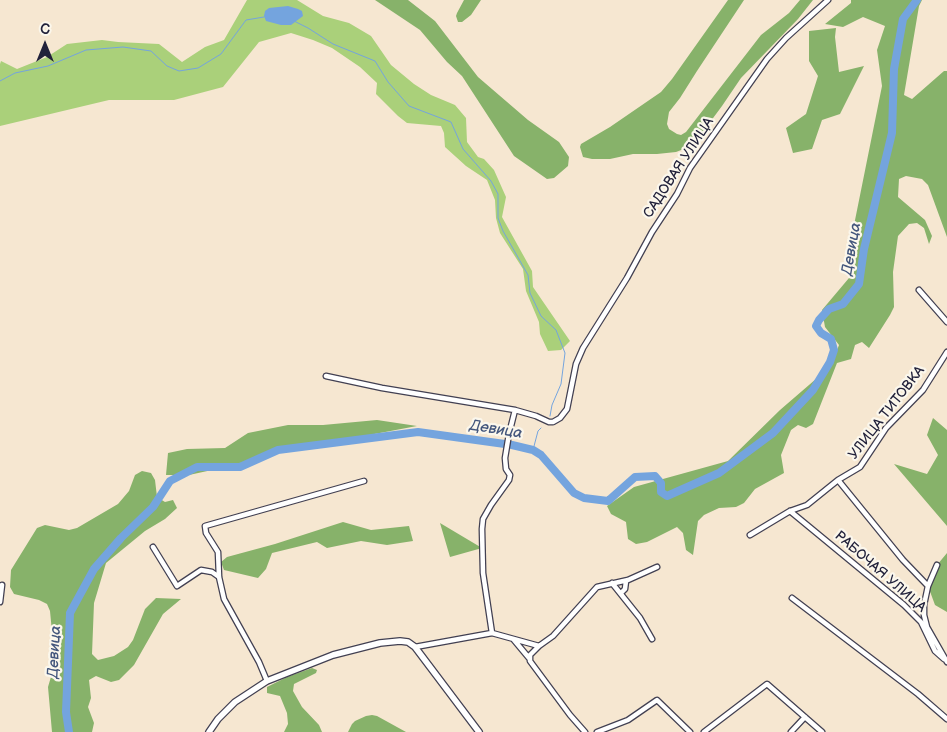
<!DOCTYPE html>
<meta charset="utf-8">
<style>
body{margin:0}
#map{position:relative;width:947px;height:732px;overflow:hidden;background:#f6e7d1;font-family:"Balsamiq Sans",sans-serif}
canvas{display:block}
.north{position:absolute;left:20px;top:20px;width:50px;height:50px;-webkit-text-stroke:4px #fbf7ec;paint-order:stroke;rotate:0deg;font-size:14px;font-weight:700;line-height:20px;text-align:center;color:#22223b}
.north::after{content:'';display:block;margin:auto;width:18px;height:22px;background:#22223b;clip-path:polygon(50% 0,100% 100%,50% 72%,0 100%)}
</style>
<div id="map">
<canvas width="947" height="732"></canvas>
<div class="north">С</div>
</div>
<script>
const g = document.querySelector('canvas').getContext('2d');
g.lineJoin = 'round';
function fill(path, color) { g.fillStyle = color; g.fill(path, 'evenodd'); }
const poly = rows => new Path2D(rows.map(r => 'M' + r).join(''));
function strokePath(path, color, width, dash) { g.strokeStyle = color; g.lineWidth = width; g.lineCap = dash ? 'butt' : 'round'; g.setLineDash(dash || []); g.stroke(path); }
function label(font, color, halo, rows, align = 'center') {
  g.font = font + ' "Balsamiq Sans",sans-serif'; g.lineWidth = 4.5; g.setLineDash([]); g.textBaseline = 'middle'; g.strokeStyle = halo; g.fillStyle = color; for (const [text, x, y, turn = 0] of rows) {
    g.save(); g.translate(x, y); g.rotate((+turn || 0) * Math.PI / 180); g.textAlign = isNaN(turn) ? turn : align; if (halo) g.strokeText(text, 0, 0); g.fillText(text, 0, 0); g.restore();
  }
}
fill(poly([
 [247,0,297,0,323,16,349,23,371,36,391,65,414,84,431,95,455,105,466,118,467,142,478,157,484,159,494,170,506,197,502,217,532,271,533,287,570,341,561,350,548,351,540,334,539,322,526,291,523,269,500,233,496,218,495,200,487,180,466,166,445,147,444,133,441,126,407,123,398,116,376,94,377,83,360,67,332,48,313,40,291,33,259,42,223,87,174,100,109,100,0,126,0,64,1,61,17,69,47,57,67,44,102,40,118,42,159,44,182,62,205,47,224,40]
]), '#aad07a');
fill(poly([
 [375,0,408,0,435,21,478,77,528,120,559,142,569,157,568,166,554,178,547,179,514,156,462,76,447,62,420,30],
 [464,0,481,0,471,15,462,22,458,22,456,16,457,13],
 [728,0,744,0,697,71,680,98,669,112,667,124,669,129,677,134,681,135,686,132,761,35,789,13,800,0,813,0,798,19,741,78,722,106,702,133,689,147,676,152,657,154,633,154,610,159,592,159,583,157,580,147,581,144,610,127,661,92,672,79],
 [851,0,922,0,919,6,904,95,912,99,944,71,947,71,947,237,928,185,922,179,906,176,899,179,898,197,925,220,932,236,929,244,924,228,917,223,909,224,898,236,893,272,894,307,890,315,869,348,862,342,855,345,851,359,837,363,813,424,806,428,798,425,791,430,781,455,784,473,755,489,744,503,736,507,719,508,704,515,698,521,693,555,686,550,683,533,677,527,647,542,636,544,628,539,626,522,611,514,607,506,634,487,728,461,780,410,831,366,839,345,825,327,822,310,849,278,850,245,882,86,877,50,885,26,863,17,843,27,825,24,851,3],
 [836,28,835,37,839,72,864,66,840,114,822,120,812,149,793,153,786,128,806,114,818,76,809,61,809,31],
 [933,418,947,430,947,526,894,464,927,474,938,455,927,435],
 [377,420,417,426,263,455,235,465,189,475,166,475,168,453,187,449,225,448,248,433,288,425,323,425],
 [142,471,151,473,155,480,157,497,165,502,173,500,177,508,165,519,145,531,106,563,94,603,92,654,98,660,114,656,128,647,133,640,145,609,156,598,181,599,163,614,134,665,119,680,111,682,96,676,89,680,91,698,88,707,94,723,92,732,52,732,48,687,55,663,50,611,47,604,39,600,14,594,10,587,11,570,37,528,45,525,69,530,77,528,118,504,129,491,135,475],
 [343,522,371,530,409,526,413,541,387,545,361,541,327,548,317,542,272,553,266,569,258,578,224,570,221,562,227,557,275,544],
 [440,523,482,548,450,557],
 [947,553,947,612,935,605,928,586,937,565],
 [312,668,317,670,316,673,294,684,293,691,302,707,319,725,322,732,284,732,288,724,287,713,280,696,267,693,267,687,287,677],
 [372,715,377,716,406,732,348,732,352,724,355,721,366,716]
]), '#87b26a');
fill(poly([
 [288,6,298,9,302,11,303,16,291,25,281,25,266,21,264,16,265,11,269,8]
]), '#74a4de');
strokePath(poly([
 [294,21,308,28,333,44,375,61,388,82,409,106,451,122,463,149,491,181,498,194,498,218,503,231,528,275,530,293,541,316,556,330,565,353,561,384,552,405,550,416],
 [0,81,15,73,48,66,86,50,123,47,151,51,167,66,179,71,198,68,221,54,246,20,264,17],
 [533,450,538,431,541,428]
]), '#74a4de', 1);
strokePath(poly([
 [69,732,66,712,70,613,94,569,121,538,153,507,170,481,197,467,240,467,278,450,418,432,512,445,533,450,541,455,574,493,584,498,608,501,635,477,655,476,661,483,661,492,667,496,719,473,773,433,813,390,830,362,834,350,831,339,821,333,816,326,819,320,829,309,843,304,859,284,864,249,892,133,894,69,903,19,917,0]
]), '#74a4de', 8);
const minor = poly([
 [919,290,947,322],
 [326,376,382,388,515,410,536,416,549,422,553,422,560,418,567,409,576,364,583,348,627,278,652,232,677,194,690,168,767,59,786,38,828,0],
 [838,480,903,560,928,586],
 [790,511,904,605,921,622,935,651,944,659],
 [750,535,790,511,807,505,838,480,860,467,886,428,923,390,947,352],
 [153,547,177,586,201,570,212,572,219,577],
 [937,565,928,586,924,605,924,615,927,627,947,662],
 [612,583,640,618,652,639],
 [621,593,625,589,626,581],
 [792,598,918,694,947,719],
 [0,602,2,585],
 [492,633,483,573,482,529,483,519,491,505,509,480,510,475,506,469,505,458,509,434,515,410],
 [514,640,529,658],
 [539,646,530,655,530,661,570,715,585,732],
 [415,647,492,633,539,646,553,636,597,587,628,580,657,567],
 [267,681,259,662,224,599,219,577,218,552,206,533,205,526,364,481],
 [597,732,628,720,657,700,690,732],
 [704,732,767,684,822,732],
 [791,732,805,717]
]);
const tertiary = poly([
 [209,732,218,719,235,702,267,681,333,655,380,643,400,641,408,642,415,647,479,732]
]);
strokePath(minor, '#424052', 7);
strokePath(tertiary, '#424052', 8);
strokePath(minor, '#fff', 4.5);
strokePath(tertiary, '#fff', 5.5);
label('14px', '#22223b', '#fbf7ec', [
 ["САДОВАЯ УЛИЦА",679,168,-57],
 ["УЛИЦА ТИТОВКА",887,413,-52],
 ["РАБОЧАЯ УЛИЦА",880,572,41]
]);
label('italic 15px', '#43567c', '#fbf7ec', [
 ["Девица",852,249,-80],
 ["Девица",496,430,9],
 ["Девица",55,652,-87]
]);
</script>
